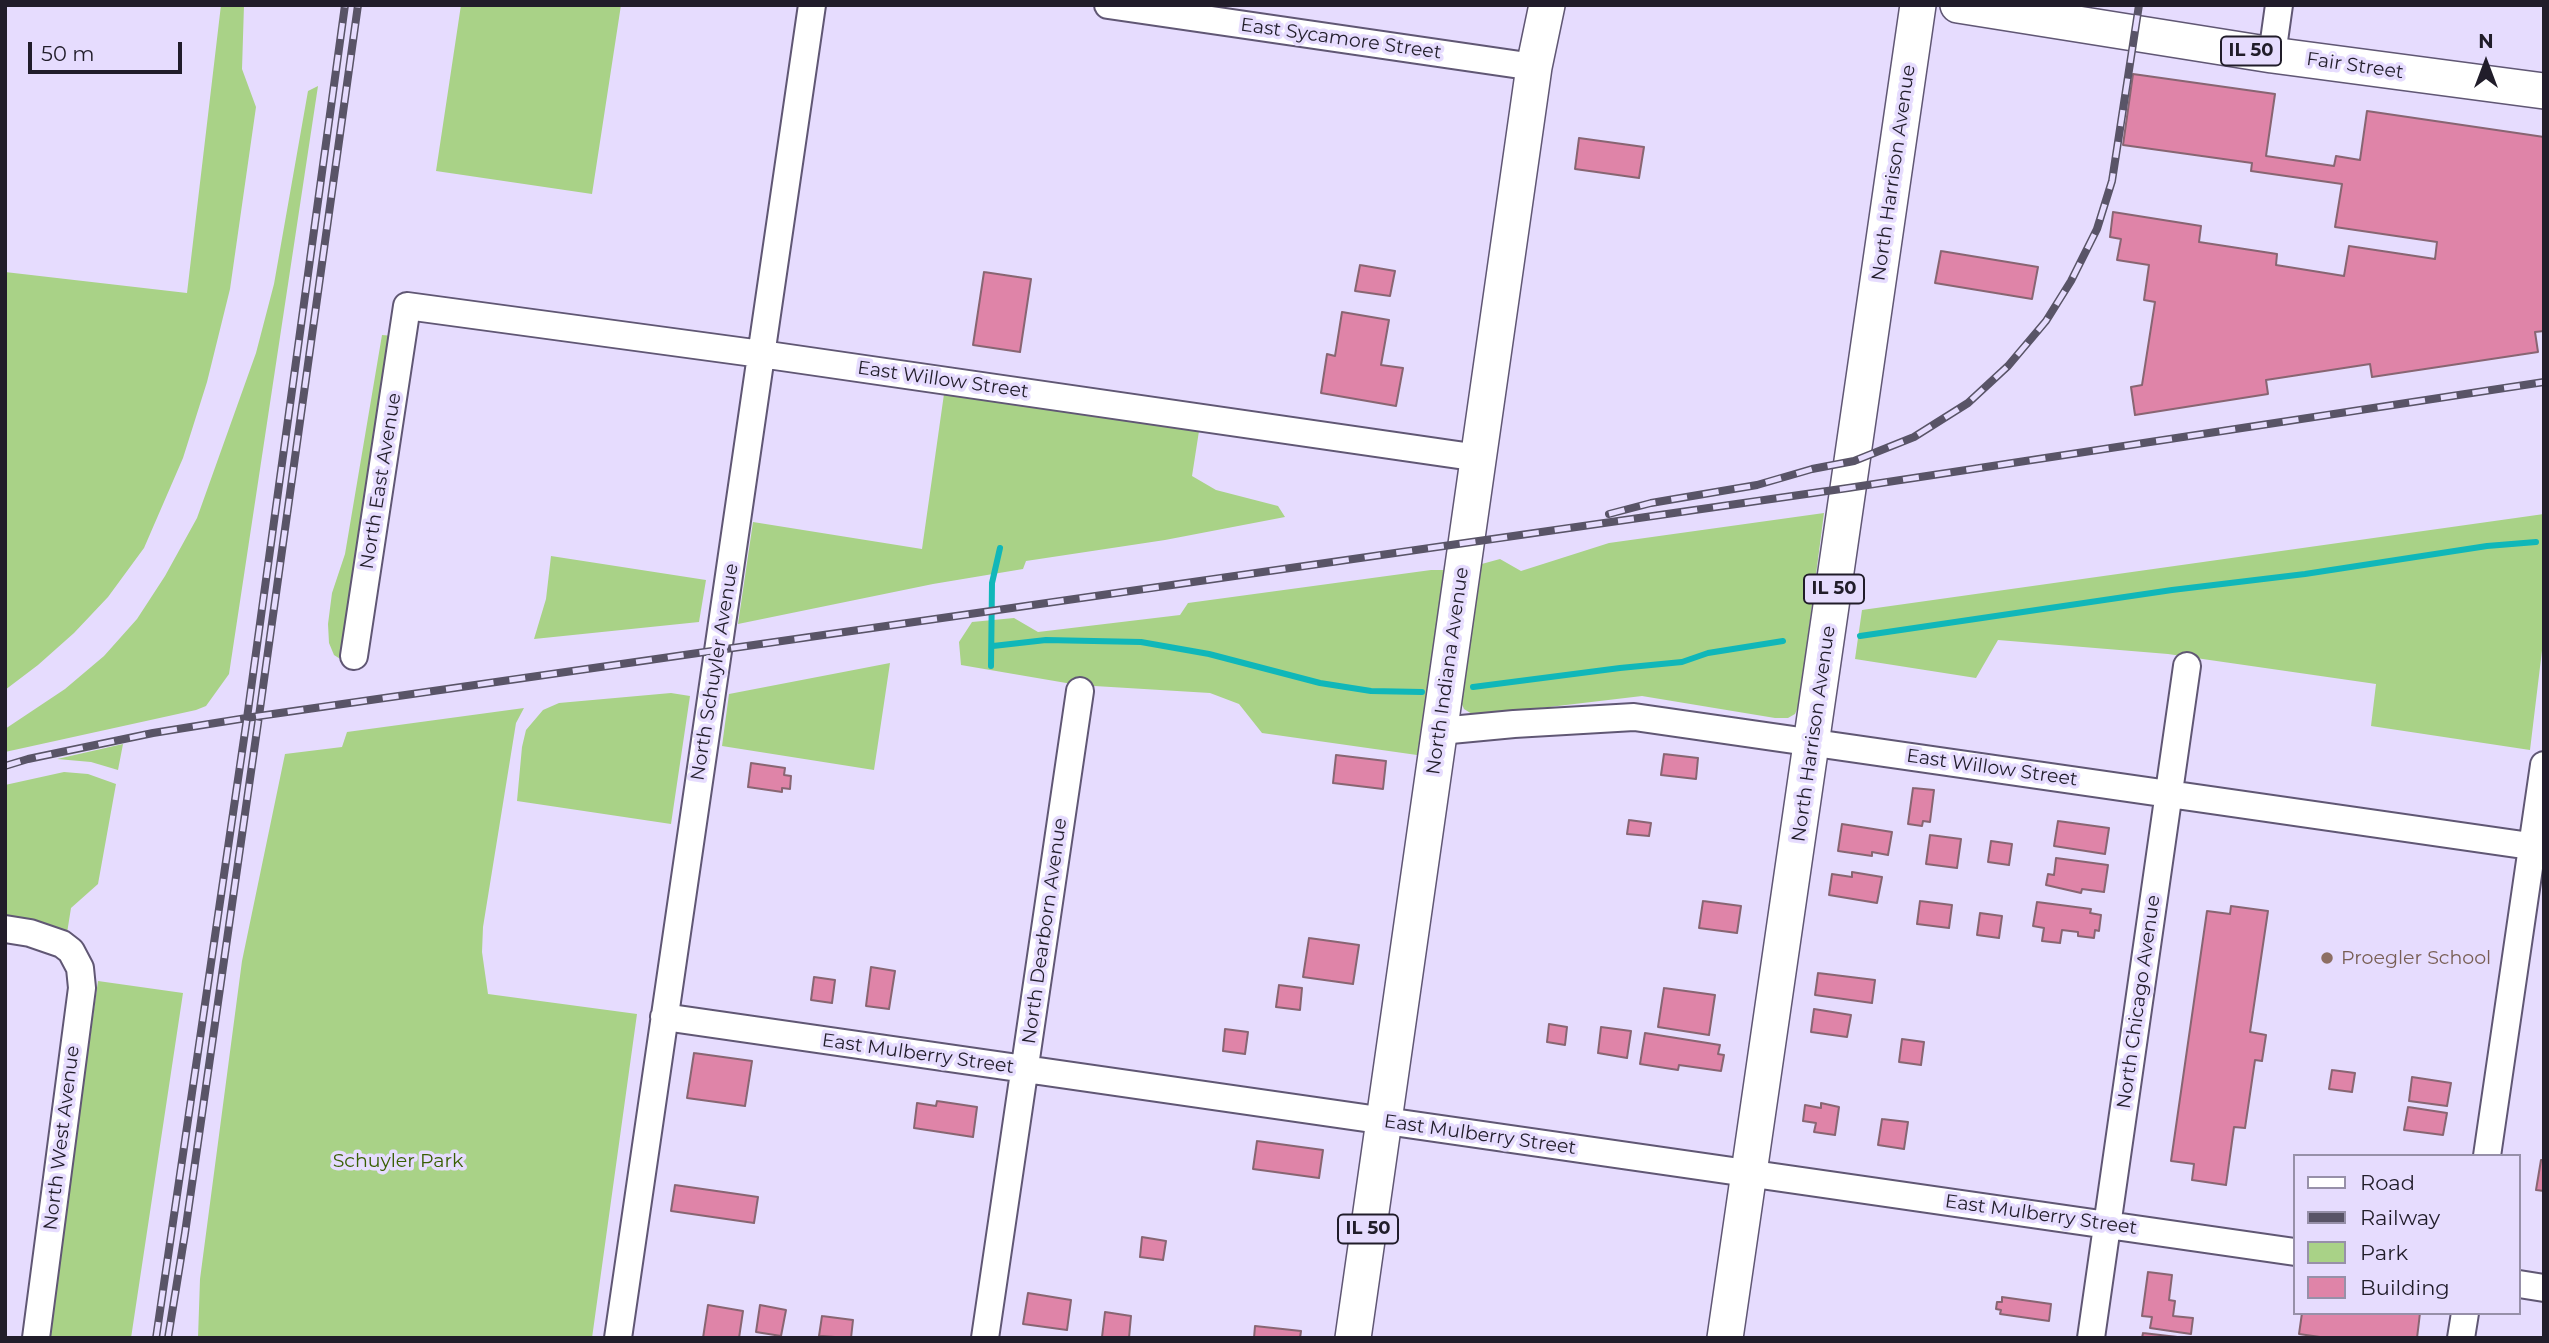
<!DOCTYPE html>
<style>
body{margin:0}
#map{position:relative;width:2549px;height:1343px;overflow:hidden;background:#e6dcfe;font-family:Montserrat,sans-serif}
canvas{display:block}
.frame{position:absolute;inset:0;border:7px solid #211d2a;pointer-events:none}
.legend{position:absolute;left:2293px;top:1154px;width:228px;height:161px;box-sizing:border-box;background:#e6dcfe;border:2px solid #9790a9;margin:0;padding:9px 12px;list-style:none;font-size:21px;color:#211d2a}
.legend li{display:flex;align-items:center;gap:14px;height:35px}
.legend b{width:35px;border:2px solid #9790a9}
.north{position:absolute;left:2451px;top:28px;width:70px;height:70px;-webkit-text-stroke:5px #e6dcfe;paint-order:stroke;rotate:0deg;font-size:19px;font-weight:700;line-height:28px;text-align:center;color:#211d2a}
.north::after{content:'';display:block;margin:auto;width:24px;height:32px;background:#211d2a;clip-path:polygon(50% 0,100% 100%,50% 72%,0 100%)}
.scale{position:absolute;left:28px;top:42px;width:154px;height:32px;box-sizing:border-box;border:4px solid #211d2a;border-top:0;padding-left:9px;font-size:21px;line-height:24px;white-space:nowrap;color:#211d2a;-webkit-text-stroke:5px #e6dcfe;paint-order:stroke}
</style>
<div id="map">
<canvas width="2549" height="1343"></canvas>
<div class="frame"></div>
<ul class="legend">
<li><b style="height:9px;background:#fff"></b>Road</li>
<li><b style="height:9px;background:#595467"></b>Railway</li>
<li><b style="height:19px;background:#a9d287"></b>Park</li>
<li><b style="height:19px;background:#df84a8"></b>Building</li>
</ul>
<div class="north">N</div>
<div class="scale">50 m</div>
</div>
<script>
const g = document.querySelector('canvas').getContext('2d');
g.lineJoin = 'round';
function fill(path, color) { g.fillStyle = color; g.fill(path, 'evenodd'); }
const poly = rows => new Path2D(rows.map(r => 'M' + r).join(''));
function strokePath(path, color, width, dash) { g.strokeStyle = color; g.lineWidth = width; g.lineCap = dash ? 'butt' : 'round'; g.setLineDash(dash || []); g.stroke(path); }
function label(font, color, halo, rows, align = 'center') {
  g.font = font + ' Montserrat,sans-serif'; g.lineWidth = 7; g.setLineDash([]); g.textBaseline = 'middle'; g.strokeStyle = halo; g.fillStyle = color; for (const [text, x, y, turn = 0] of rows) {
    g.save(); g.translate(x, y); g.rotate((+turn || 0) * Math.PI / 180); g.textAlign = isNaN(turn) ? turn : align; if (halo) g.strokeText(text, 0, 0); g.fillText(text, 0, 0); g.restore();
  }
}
fill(poly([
 [221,5,244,5,242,69,256,107,230,289,207,382,183,458,144,548,108,597,74,633,38,665,5,690,5,272,187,293],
 [461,5,621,5,592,194,436,171],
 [318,86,229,674,206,706,196,710,5,752,5,729,65,689,104,656,137,619,165,576,197,518,256,353,274,284,308,91],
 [382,335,394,336,345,662,334,655,329,643,328,624,332,593,345,554],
 [944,394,1199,431,1192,476,1216,490,1278,506,1285,517,1165,540,1026,561,1023,569,933,584,738,624,753,522,922,549],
 [1824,513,1799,705,1795,714,1788,718,1775,718,1642,696,1490,714,1472,714,1464,709,1460,700,1478,565,1500,559,1521,571,1609,543],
 [2544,514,2544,634,2530,750,2371,726,2376,684,2168,654,1998,640,1976,678,1855,659,1862,610],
 [551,556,706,580,699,622,534,639,546,599],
 [1431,570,1450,570,1424,756,1262,733,1239,704,1210,693,1078,685,961,665,959,642,972,622,1014,618,1038,632,1180,615,1188,603],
 [890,663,874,770,722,746,729,694],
 [671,693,690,696,671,824,517,801,522,747,526,730,543,710,559,703],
 [524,708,516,723,483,927,482,952,488,994,637,1014,592,1338,198,1338,200,1279,242,961,285,754,342,747,347,732],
 [123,744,118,770,91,762,57,759],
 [64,772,88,774,116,784,98,884,71,908,67,933,5,924,5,785],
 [98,981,183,993,131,1338,48,1338]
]), '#a9d287');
strokePath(poly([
 [1860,636,2172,590,2305,574,2487,546,2536,542],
 [993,646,1046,640,1141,642,1209,654,1320,683,1371,691,1422,692],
 [991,666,992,583,1000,548],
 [1473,687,1620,668,1682,662,1708,653,1783,641]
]), '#10b7b9', 6);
const building = poly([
 [2133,74,2275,94,2266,156,2334,166,2336,156,2360,160,2367,111,2544,137,2544,331,2535,332,2538,352,2372,377,2370,364,2266,380,2268,394,2135,415,2131,387,2142,385,2155,302,2144,300,2149,265,2117,260,2121,239,2110,237,2113,212,2201,226,2199,242,2277,254,2276,265,2344,276,2349,246,2435,259,2437,242,2335,227,2342,184,2251,171,2252,163,2123,145,2133,74],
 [1579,138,1644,147,1639,178,1575,169,1579,138],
 [1941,251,2038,267,2032,299,1935,283,1941,251],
 [1360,265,1395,271,1390,296,1355,291,1360,265],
 [984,272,1031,279,1020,352,973,345,984,272],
 [1342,312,1389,320,1381,365,1403,368,1396,406,1321,393,1327,354,1335,356,1342,312],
 [1664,754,1698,758,1696,779,1661,775,1664,754],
 [1336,755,1386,761,1383,789,1333,783,1336,755],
 [751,763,785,768,784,775,791,776,790,789,782,788,782,792,748,787,751,763],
 [1913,788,1934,790,1930,822,1923,821,1922,826,1908,824,1913,788],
 [1629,820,1651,823,1649,836,1627,834,1629,820],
 [2058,821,2109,828,2105,854,2054,846,2058,821],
 [1842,824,1892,832,1888,855,1872,852,1872,856,1838,851,1842,824],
 [1930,835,1961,839,1957,868,1926,864,1930,835],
 [1991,841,2012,844,2009,865,1988,862,1991,841],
 [2056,858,2108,865,2104,892,2082,889,2081,893,2046,885,2048,874,2054,875,2056,858],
 [1852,872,1882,877,1877,903,1829,895,1832,874,1852,877,1852,872],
 [1703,901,1741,906,1737,933,1699,928,1703,901],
 [1920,901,1952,905,1949,928,1917,924,1920,901],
 [2037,902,2091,909,2090,913,2101,915,2099,931,2095,930,2094,938,2078,936,2078,932,2062,930,2060,943,2042,941,2044,928,2033,926,2037,902],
 [2231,906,2268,911,2250,1032,2266,1035,2262,1061,2255,1060,2245,1128,2234,1127,2226,1185,2192,1180,2194,1164,2171,1161,2207,911,2230,914,2231,906],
 [1980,913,2002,916,1999,938,1977,935,1980,913],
 [1309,938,1359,945,1353,984,1303,977,1309,938],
 [871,967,895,971,889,1009,866,1006,871,967],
 [1818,973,1875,980,1872,1003,1815,995,1818,973],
 [814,977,835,980,832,1003,811,1000,814,977],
 [1279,985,1302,988,1300,1010,1276,1007,1279,985],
 [1664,988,1715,995,1709,1035,1658,1027,1664,988],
 [1814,1009,1851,1015,1847,1037,1811,1032,1814,1009],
 [1549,1024,1567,1027,1565,1045,1547,1042,1549,1024],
 [1601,1027,1631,1031,1627,1058,1598,1053,1601,1027],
 [1225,1029,1248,1032,1245,1054,1223,1051,1225,1029],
 [1645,1033,1720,1045,1718,1054,1724,1055,1721,1071,1679,1065,1678,1070,1640,1064,1645,1033],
 [1902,1039,1924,1042,1921,1065,1899,1062,1902,1039],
 [694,1053,752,1061,745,1106,687,1098,694,1053],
 [2332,1070,2355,1073,2352,1092,2329,1089,2332,1070],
 [2412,1077,2451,1083,2447,1106,2409,1101,2412,1077],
 [937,1101,977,1107,973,1137,914,1128,917,1103,936,1106,937,1101],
 [1821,1103,1839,1107,1835,1135,1814,1132,1816,1123,1803,1121,1805,1105,1821,1108,1821,1103],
 [2408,1107,2447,1113,2443,1135,2404,1130,2408,1107],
 [1882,1119,1908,1122,1904,1149,1878,1145,1882,1119],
 [1257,1141,1323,1150,1319,1178,1253,1169,1257,1141],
 [2541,1160,2544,1160,2544,1191,2536,1190,2541,1160],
 [675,1185,758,1197,754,1223,671,1211,675,1185],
 [1142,1237,1166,1241,1163,1260,1140,1257,1142,1237],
 [2148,1272,2172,1275,2169,1300,2175,1301,2173,1316,2193,1318,2191,1334,2150,1328,2152,1317,2142,1316,2148,1272],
 [1028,1293,1071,1300,1067,1330,1023,1324,1028,1293],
 [2002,1297,2051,1304,2049,1321,2000,1314,2001,1310,1996,1309,1997,1302,2002,1302,2002,1297],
 [708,1305,743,1311,739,1338,703,1338,708,1305],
 [760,1305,786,1310,781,1336,756,1332,760,1305],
 [1105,1312,1131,1316,1129,1338,1102,1337,1105,1312],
 [2302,1313,2420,1313,2417,1338,2327,1338,2299,1334,2302,1313],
 [822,1316,853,1320,851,1338,819,1336,822,1316],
 [1255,1326,1301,1331,1300,1338,1254,1338,1255,1326],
 [2143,1333,2186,1338,2142,1338,2143,1333]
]);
fill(building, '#df84a8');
strokePath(building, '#886572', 2);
const minor = poly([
 [1108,5,1534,67],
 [2272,55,2279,5],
 [354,656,407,306,761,354,1479,458],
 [1440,731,1514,724,1634,717,2544,848],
 [5,929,30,933,62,944,71,951,80,968,82,988,36,1338],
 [664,1017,2295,1252],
 [2487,1156,2544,765],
 [2519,1284,2544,1288],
 [618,1338,812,5],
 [985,1338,1080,691],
 [2091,1338,2187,666],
 [2461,1338,2465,1313]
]);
const major = poly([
 [1958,5,2272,55,2544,91],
 [1353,1338,1534,67,1547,5],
 [1725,1338,1918,5]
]);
strokePath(minor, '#605774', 30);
strokePath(major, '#605774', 38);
strokePath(minor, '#fff', 26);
strokePath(major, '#fff', 35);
const rail = poly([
 [1609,514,1651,503,1757,485,1812,469,1854,461,1914,437,1968,403,2008,366,2046,321,2071,281,2097,229,2112,181,2139,5],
 [5,766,28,759,153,733,259,716,1848,488,2544,382],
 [156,1338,247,718,345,5],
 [168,1338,185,1233,259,716,358,5]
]);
strokePath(rail, '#595467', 8);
strokePath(rail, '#e6dcfe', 5, [16]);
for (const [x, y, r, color] of [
 [2327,958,7,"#8d6e63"]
]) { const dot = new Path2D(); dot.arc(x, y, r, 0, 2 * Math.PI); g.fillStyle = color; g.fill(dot); strokePath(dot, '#e6dcfe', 2.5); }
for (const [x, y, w] of [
 [2251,51,60],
 [1834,589,60],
 [1368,1229,60]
]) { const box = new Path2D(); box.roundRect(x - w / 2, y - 14.5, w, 29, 5); g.fillStyle = '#e6dcfe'; g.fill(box); strokePath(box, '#211d2a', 2); }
label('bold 18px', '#211d2a', null, [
 ["IL 50",2251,51],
 ["IL 50",1834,589],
 ["IL 50",1368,1229]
]);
label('19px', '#211d2a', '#e6dcfe', [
 ["East Sycamore Street",1341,39,8],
 ["Fair Street",2355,66,8],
 ["North Harrison Avenue",1894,173,-82],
 ["East Willow Street",943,380,8],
 ["North East Avenue",381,481,-81],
 ["North Indiana Avenue",1448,671,-82],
 ["North Schuyler Avenue",715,672,-81],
 ["North Harrison Avenue",1814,734,-82],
 ["East Willow Street",1992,768,8],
 ["North Dearborn Avenue",1045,931,-82],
 ["North Chicago Avenue",2139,1002,-82],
 ["East Mulberry Street",918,1054,8],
 ["East Mulberry Street",1480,1135,8],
 ["North West Avenue",62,1138,-83],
 ["East Mulberry Street",2041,1215,8]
]);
label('19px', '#785e54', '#e6dcfe', [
 ["Proegler School",2341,958]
], 'left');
label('19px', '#385e02', '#e6dcfe', [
 ["Schuyler Park",398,1161]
]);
</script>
